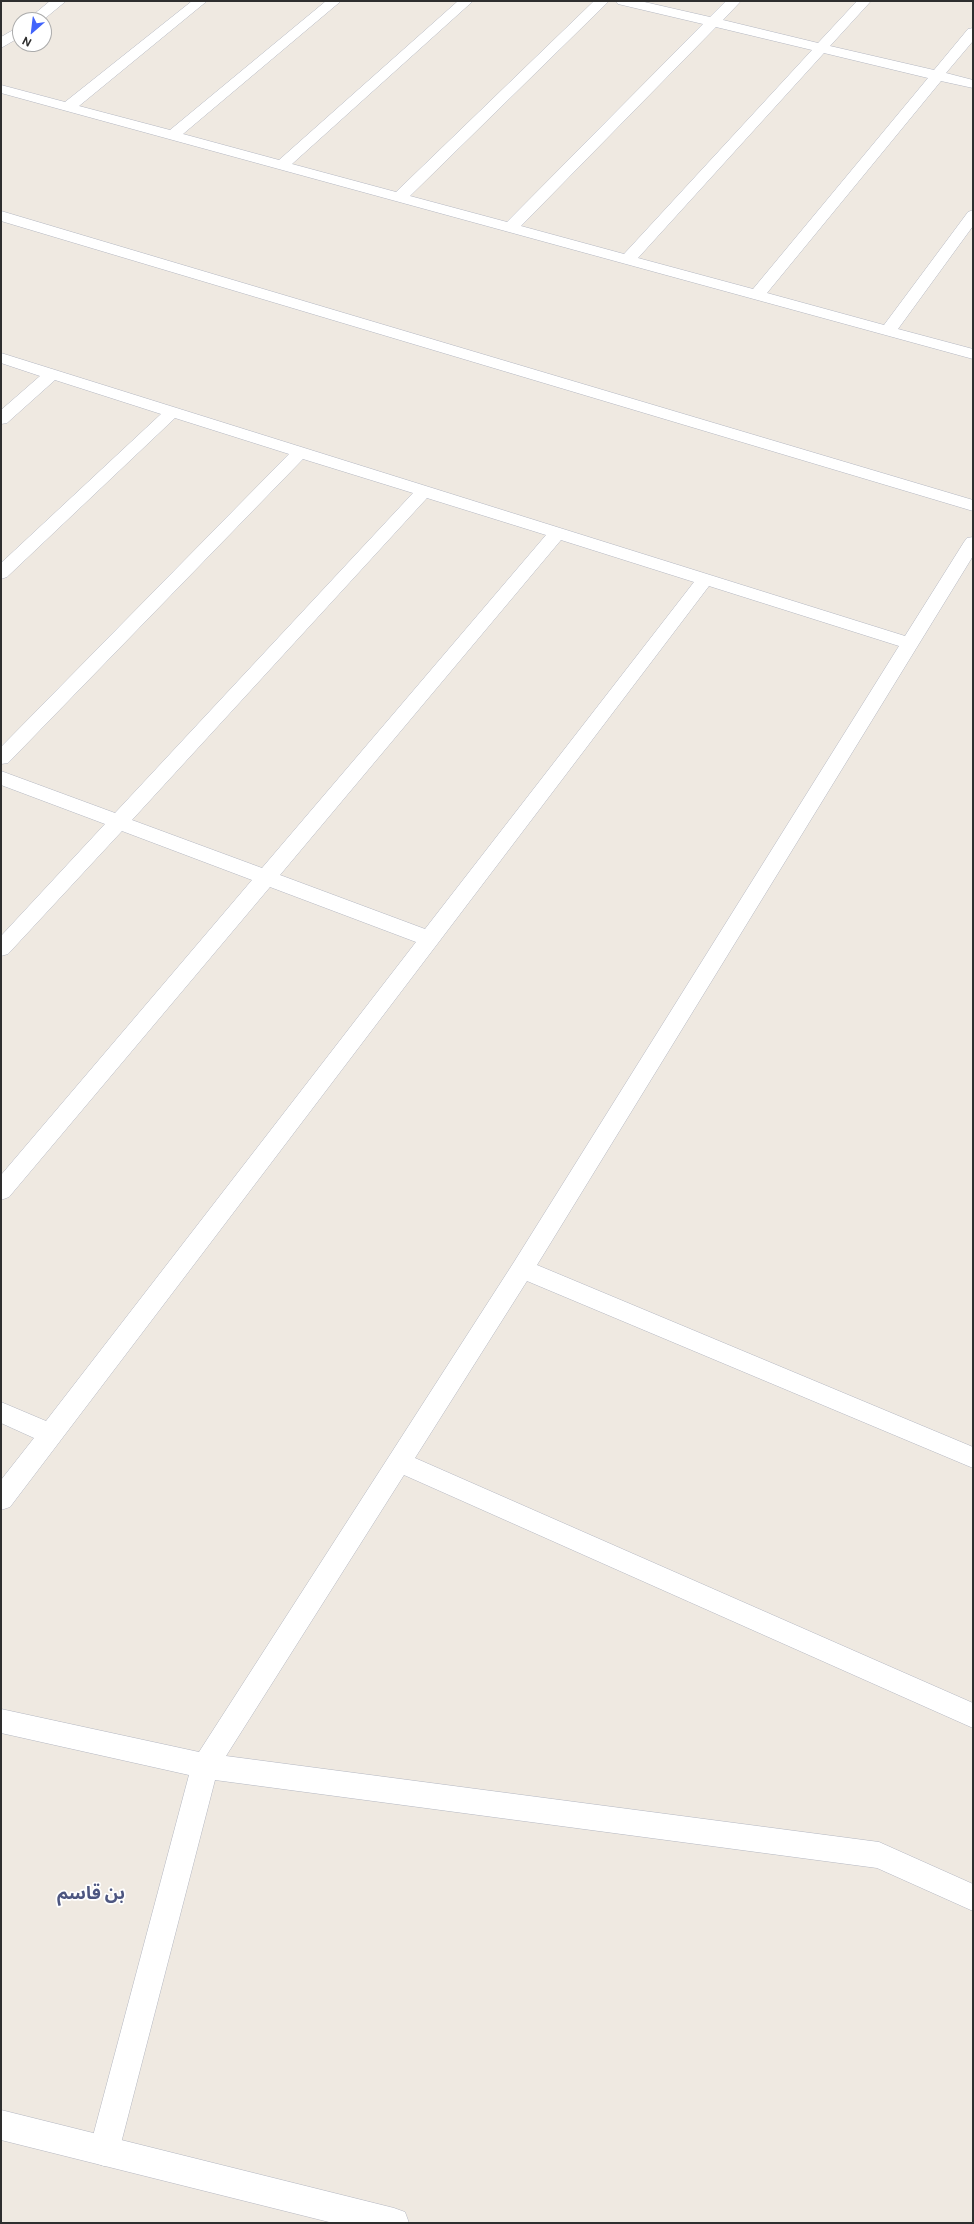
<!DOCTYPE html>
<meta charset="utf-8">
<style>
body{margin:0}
#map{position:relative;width:974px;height:2224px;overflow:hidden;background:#efe9e1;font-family:"Public Sans",sans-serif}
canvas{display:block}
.frame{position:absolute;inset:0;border:2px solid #2e2e2e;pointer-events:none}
.north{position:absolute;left:12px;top:12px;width:40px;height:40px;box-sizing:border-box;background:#fff;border:1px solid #ababab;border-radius:50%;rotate:208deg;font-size:11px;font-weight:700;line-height:16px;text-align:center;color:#2e2e2e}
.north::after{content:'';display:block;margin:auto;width:14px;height:18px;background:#4264fb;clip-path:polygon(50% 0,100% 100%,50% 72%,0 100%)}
</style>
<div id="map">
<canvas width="974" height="2224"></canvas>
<div class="frame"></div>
<div class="north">N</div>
</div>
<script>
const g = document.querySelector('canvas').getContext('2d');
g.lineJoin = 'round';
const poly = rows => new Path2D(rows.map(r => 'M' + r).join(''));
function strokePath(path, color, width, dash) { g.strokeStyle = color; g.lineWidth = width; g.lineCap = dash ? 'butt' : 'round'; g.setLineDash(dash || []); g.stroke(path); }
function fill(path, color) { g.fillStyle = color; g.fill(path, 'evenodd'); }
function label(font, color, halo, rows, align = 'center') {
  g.font = font + ' "Public Sans","Noto Sans Arabic",sans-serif'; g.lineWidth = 3.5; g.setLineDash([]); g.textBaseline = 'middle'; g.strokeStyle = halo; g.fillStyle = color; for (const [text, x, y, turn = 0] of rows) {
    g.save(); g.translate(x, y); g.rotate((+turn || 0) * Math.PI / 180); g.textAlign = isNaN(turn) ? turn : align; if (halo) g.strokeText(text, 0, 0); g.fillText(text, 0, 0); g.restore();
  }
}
const street = poly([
 [50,1,66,1,43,20,27,20,50,1],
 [192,1,207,1,79,106,170,130,326,1,341,1,183,134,279,160,458,1,473,1,292,164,396,192,594,1,609,1,410,196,507,222,703,24,618,4,616,1,640,1,710,17,726,1,741,1,723,20,818,43,857,1,871,1,830,46,934,70,968,29,973,28,973,41,946,73,973,80,973,88,941,81,767,293,884,325,968,212,973,210,973,226,898,329,973,349,973,359,1,93,1,85,65,102,192,1],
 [716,27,812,50,624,254,521,226,716,27],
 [824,53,928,78,753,289,638,258,824,53],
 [20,26,20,37,1,48,1,37,20,26],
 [1,353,905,636,964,542,967,538,973,537,973,556,537,1265,973,1447,973,1468,527,1281,415,1458,973,1703,973,1728,404,1475,226,1756,879,1842,973,1884,973,1911,877,1868,215,1780,119,2151,115,2162,104,2166,93,2162,89,2151,189,1775,1,1733,1,1709,199,1752,514,1262,899,646,709,586,10,1507,1,1510,1,1480,34,1438,1,1423,1,1402,46,1421,416,942,270,887,9,1197,1,1200,1,1175,252,880,122,831,8,954,1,956,1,936,105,824,1,785,1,771,115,813,413,493,303,459,8,763,1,764,1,747,289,454,175,418,7,577,1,579,1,563,161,414,55,380,7,423,1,424,1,410,40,376,1,363,1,353],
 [427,498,546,535,262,868,132,820,427,498],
 [561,540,694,582,425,929,280,875,561,540]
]);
const secondary = poly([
 [1,211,973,500,973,511,1,221,1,211],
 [1,2110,394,2208,405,2212,409,2223,333,2223,1,2140,1,2110]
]);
strokePath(street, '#b4b7c1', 1);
strokePath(secondary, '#b4b7c1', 1);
fill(street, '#fff');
fill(secondary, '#fff');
label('bold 18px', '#4d5680', '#fff', [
 ["بن قاسم",91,1893]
]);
</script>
